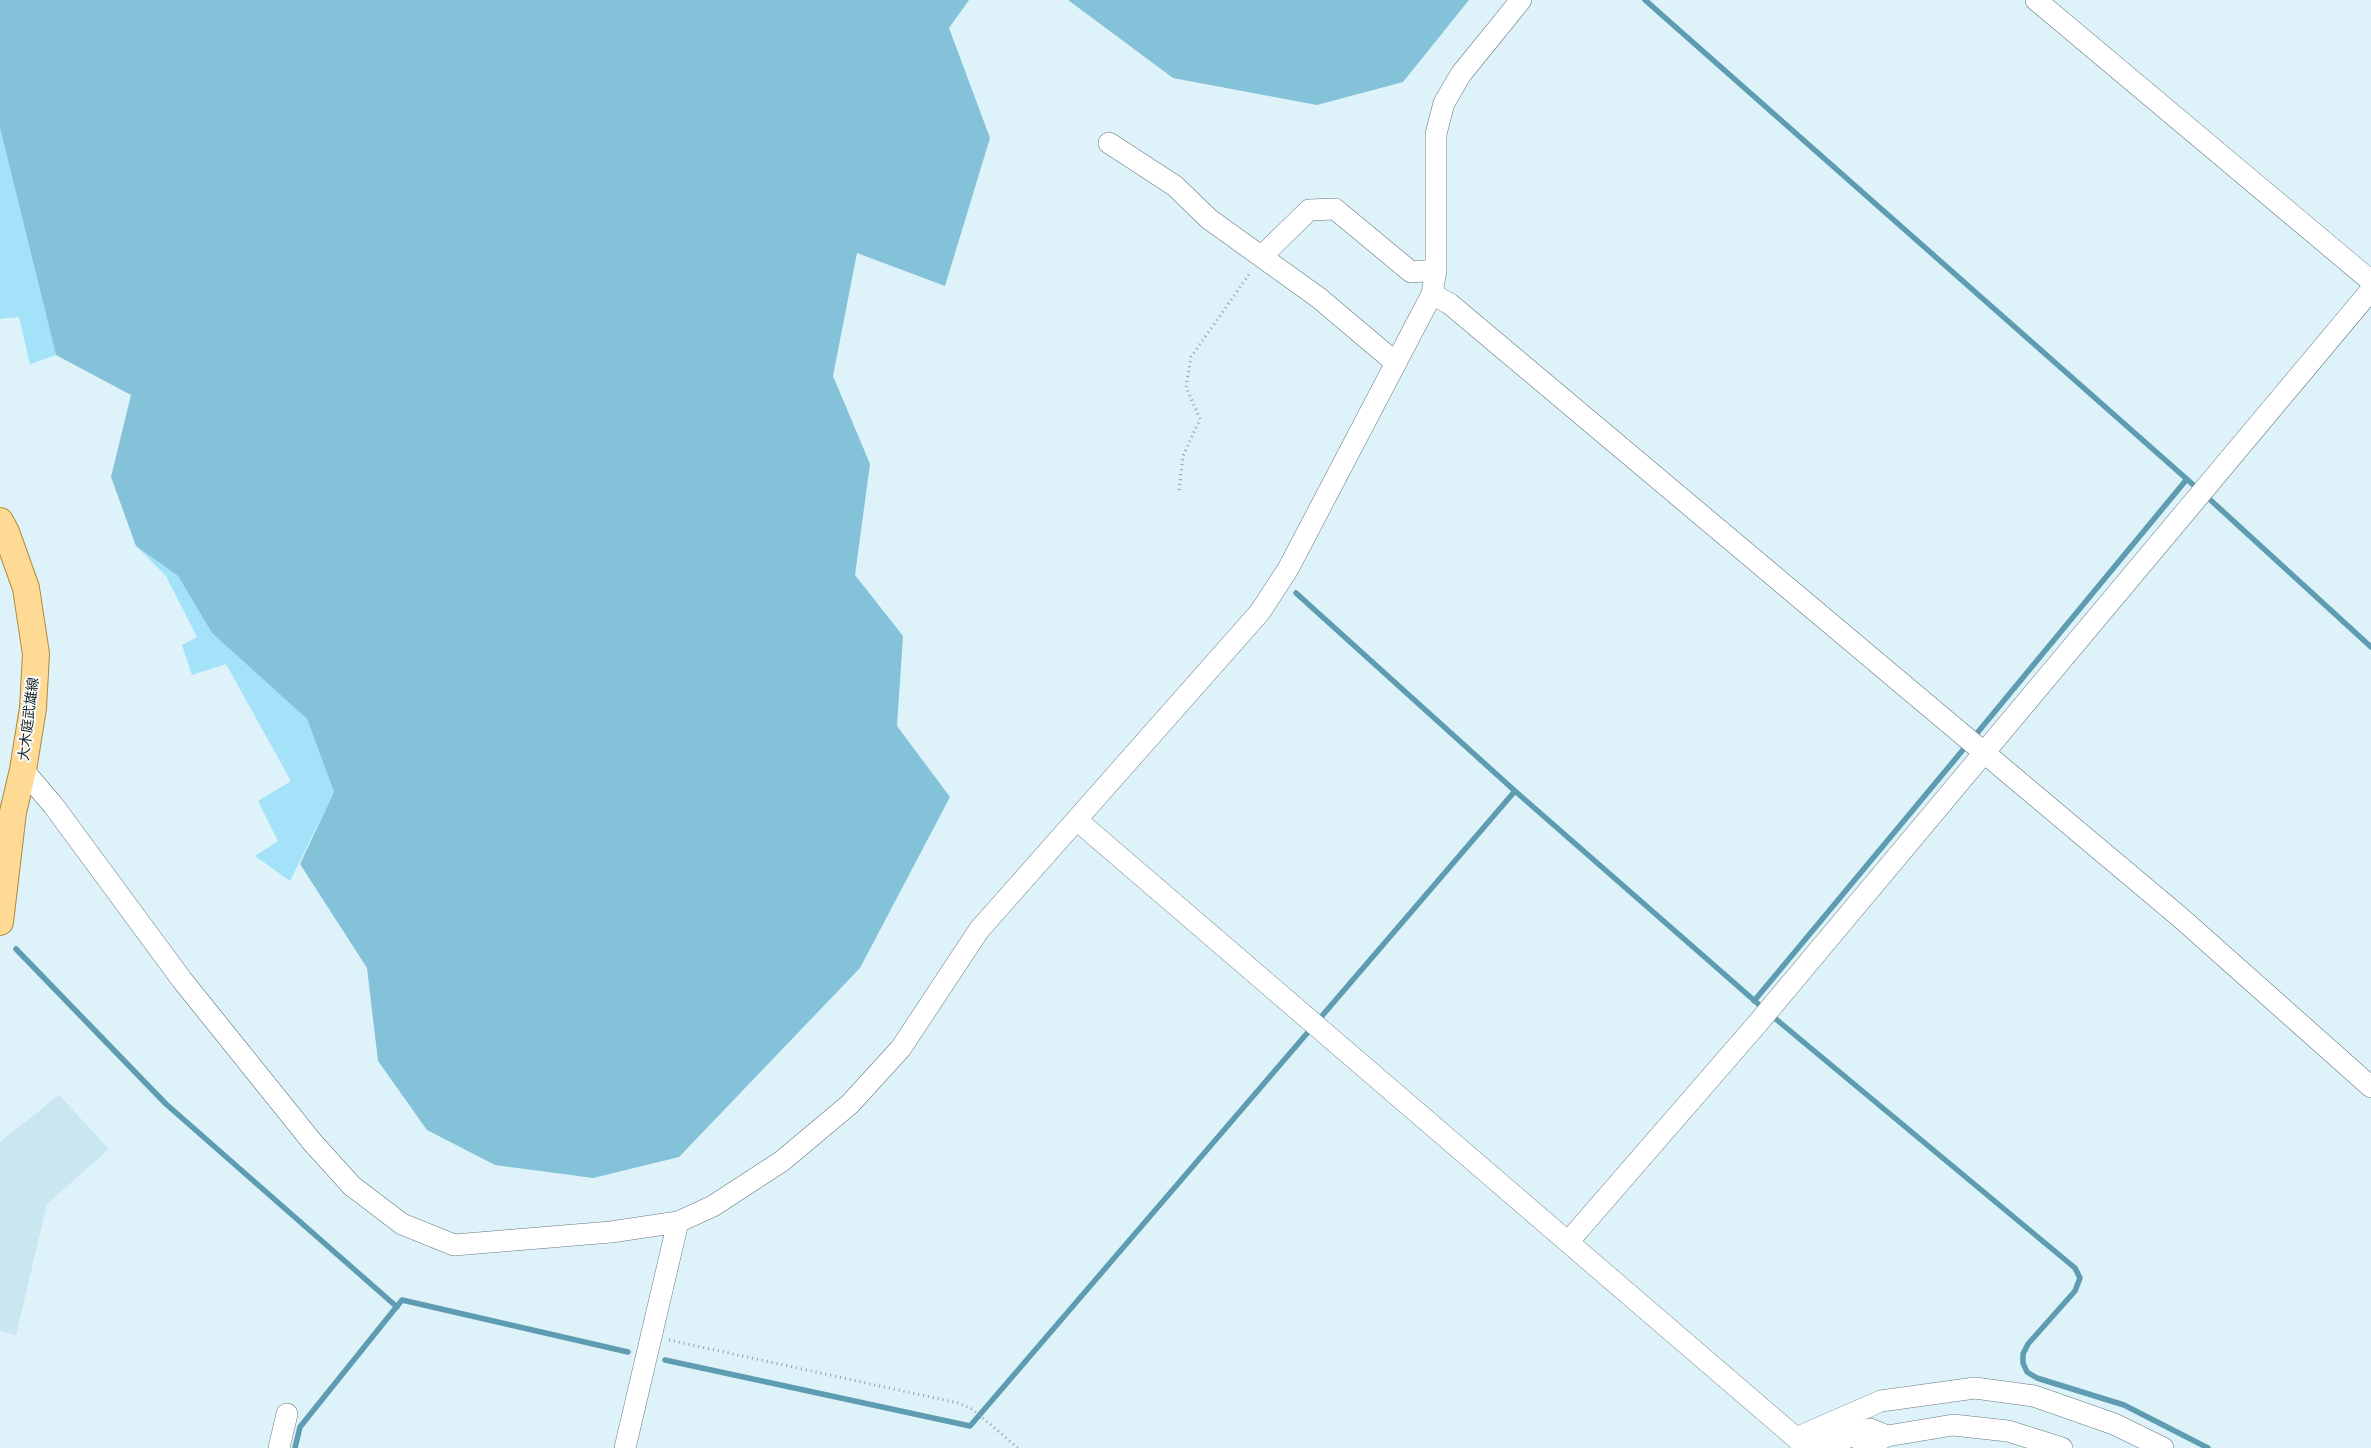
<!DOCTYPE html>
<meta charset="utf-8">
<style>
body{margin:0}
canvas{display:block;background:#ddf2f9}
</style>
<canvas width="2371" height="1448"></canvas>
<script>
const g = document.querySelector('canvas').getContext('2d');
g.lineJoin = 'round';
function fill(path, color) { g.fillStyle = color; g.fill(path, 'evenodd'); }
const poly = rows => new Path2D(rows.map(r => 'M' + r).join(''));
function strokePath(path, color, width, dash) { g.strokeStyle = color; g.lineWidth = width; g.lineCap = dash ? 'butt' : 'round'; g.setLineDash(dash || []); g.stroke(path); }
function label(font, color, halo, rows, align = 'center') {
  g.font = font + ' "Roboto Serif","Noto Sans JP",serif'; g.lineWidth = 4; g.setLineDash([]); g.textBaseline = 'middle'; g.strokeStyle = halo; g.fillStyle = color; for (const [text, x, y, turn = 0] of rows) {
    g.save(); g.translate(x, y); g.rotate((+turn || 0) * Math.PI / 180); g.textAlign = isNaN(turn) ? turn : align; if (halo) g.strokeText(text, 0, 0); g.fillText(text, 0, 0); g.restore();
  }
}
fill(poly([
 [59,1095,109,1149,47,1204,16,1335,0,1331,0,1142]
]), '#cae7f1');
fill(poly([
 [0,128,56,355,30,364,19,317,0,319],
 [136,546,178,576,212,633,307,719,334,792,290,881,255,856,278,841,258,801,291,781,226,664,192,675,182,645,197,637,166,576]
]), '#a3e2f9');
fill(poly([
 [0,0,969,0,949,28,990,138,945,286,857,253,833,376,870,464,855,575,903,636,897,726,950,797,860,968,679,1157,593,1178,495,1165,427,1130,378,1061,367,968,300,864,334,792,307,719,212,633,178,576,136,546,111,477,131,395,56,355,0,128],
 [1068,0,1469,0,1403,82,1317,105,1173,78]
]), '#83c2d8');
strokePath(poly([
 [1645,0,2198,489],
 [2205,495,2371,647],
 [1296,593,1515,791],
 [1973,738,2187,479],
 [16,949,166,1104,397,1307],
 [1754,1001,1967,745],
 [1771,1015,2075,1268,2080,1278,2075,1291,2028,1344,2023,1354,2023,1363,2027,1372,2037,1378,2124,1405,2208,1448],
 [665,1360,970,1426,1515,791,1764,1009],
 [295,1448,300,1427,402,1300,628,1352]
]), '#5e9cb1', 5.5);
const minor = poly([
 [2036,0,2371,281],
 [1109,143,1175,186,1209,219,1319,298,1396,363],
 [1262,256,1309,210,1335,209,1411,272,1436,270],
 [1432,294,1450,304,2181,918,2371,1087],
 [23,770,53,805,182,980,313,1143,352,1186,402,1224,454,1245,611,1232,678,1222,713,1206,782,1161,850,1104,901,1048,979,930,1260,612,1288,569,1432,294,1436,270,1436,134,1444,103,1461,74,1521,0],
 [1078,821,1796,1438,1805,1448],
 [1568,1242,1758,1023,2371,290],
 [1796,1438,1881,1401,1975,1388,2034,1396,2114,1424,2163,1448],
 [279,1448,287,1414],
 [625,1448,678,1222],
 [1820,1448,1870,1429,1887,1436],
 [1863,1448,1887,1436,1953,1425,2008,1431,2062,1448]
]);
const major = poly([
 [0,521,6,532,26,588,36,654,33,708,23,770,13,812,0,922]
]);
strokePath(minor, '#66787e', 22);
strokePath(major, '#ad893e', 28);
strokePath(poly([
 [1179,490,1183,456,1200,419,1186,387,1191,357,1250,273],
 [669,1340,958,1403,972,1409,1018,1448]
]), '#909fa4', 3, [1, 4]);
strokePath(minor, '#fff', 21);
strokePath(major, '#feda95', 26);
label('14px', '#181f21', '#f8fcfd', [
 ["大木庭武雄線",29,719,-83]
]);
</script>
